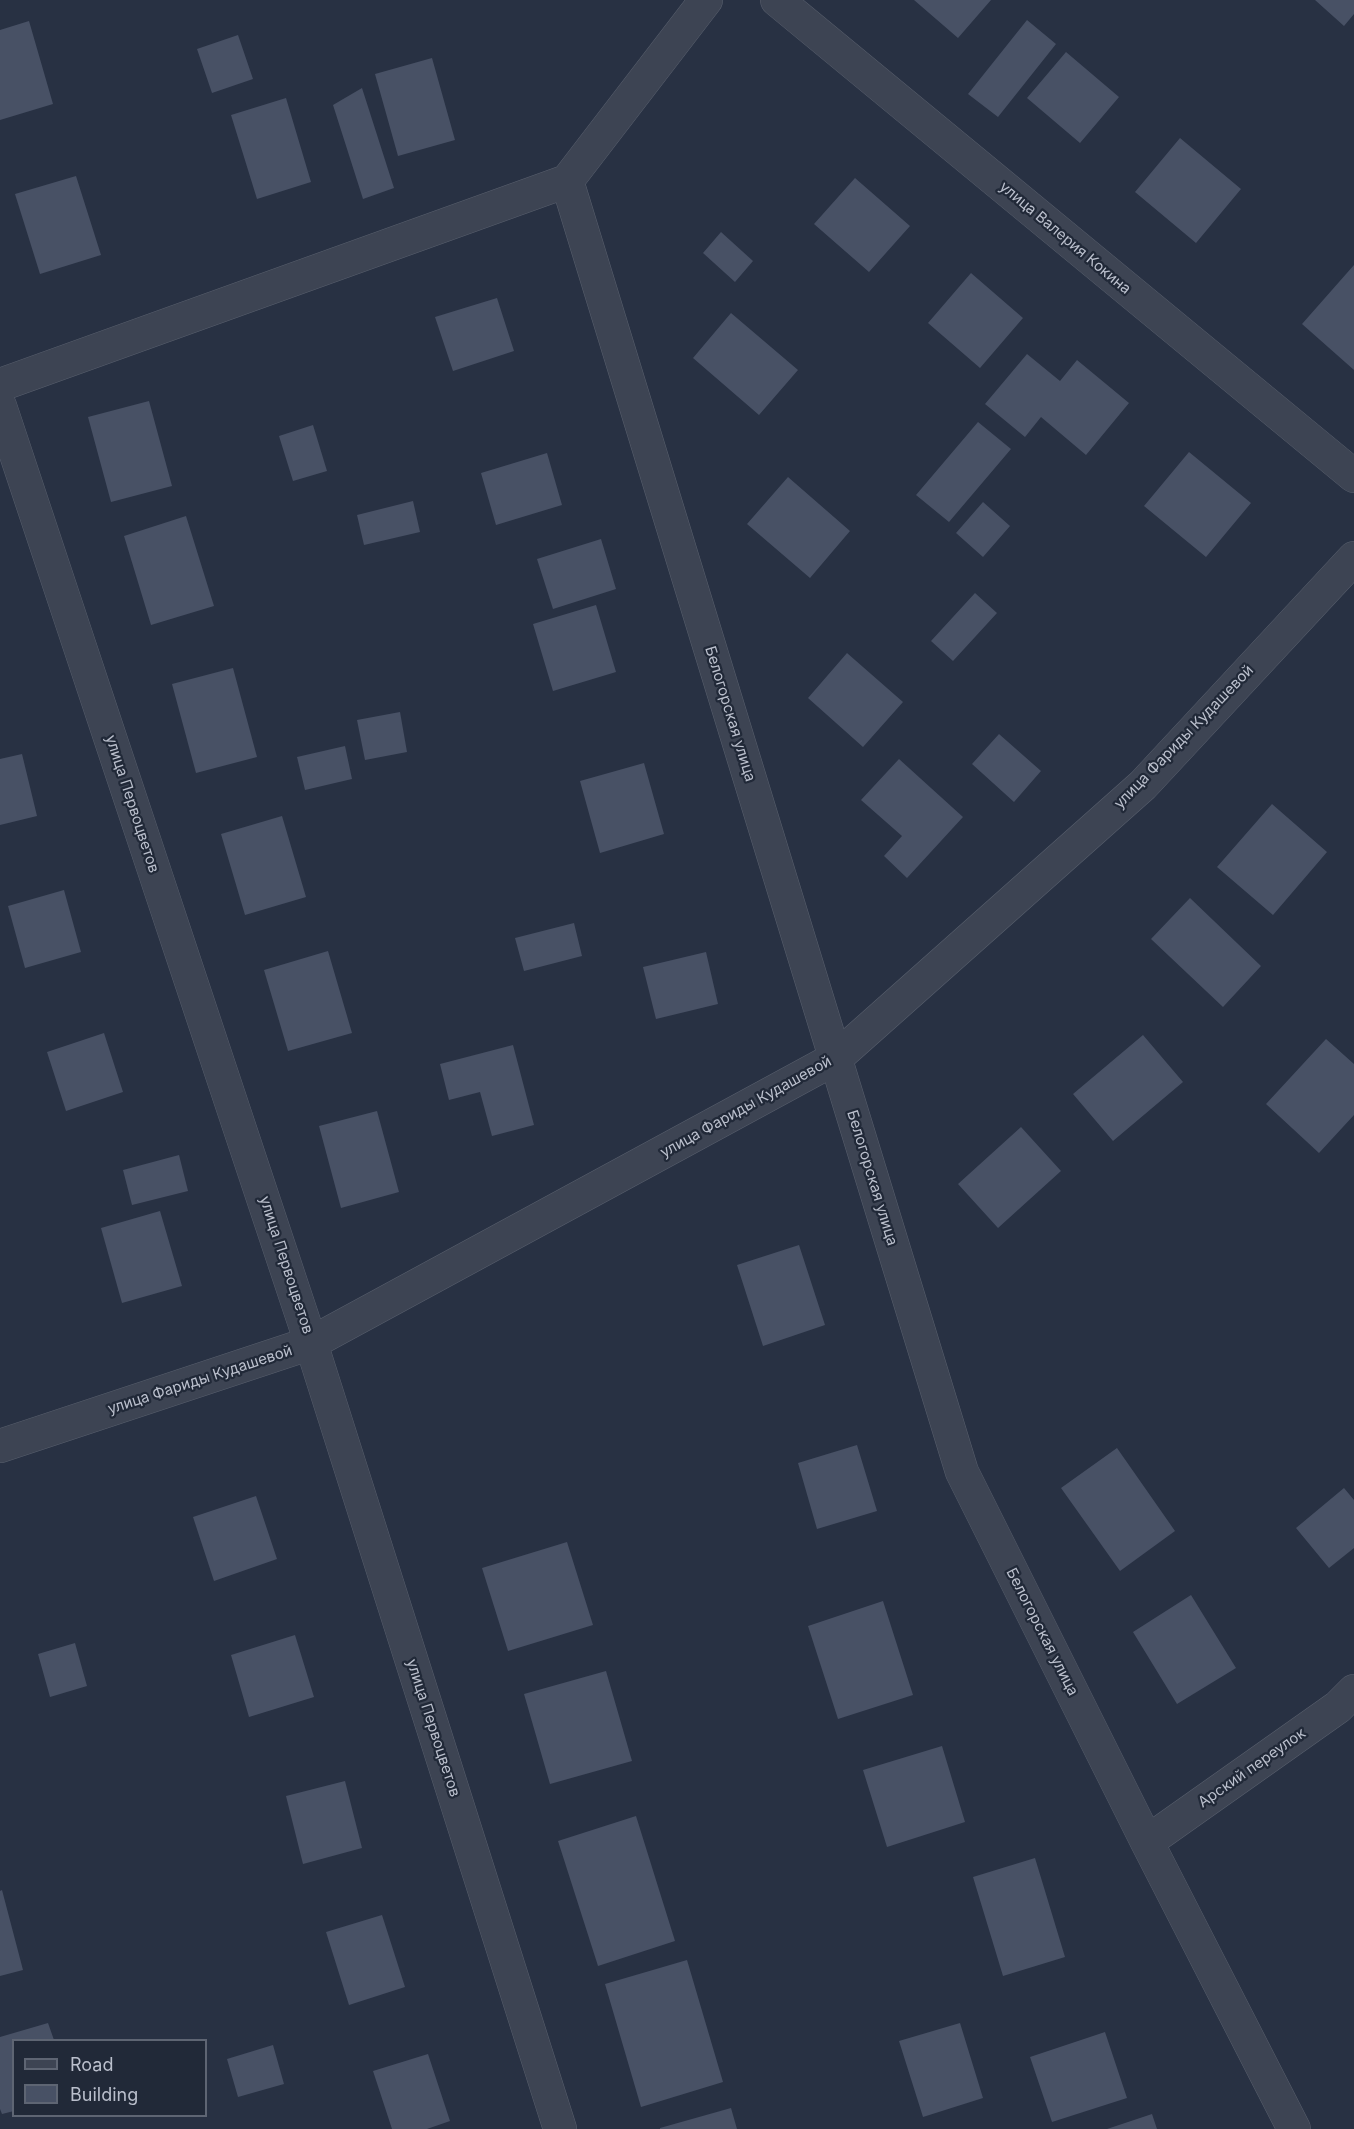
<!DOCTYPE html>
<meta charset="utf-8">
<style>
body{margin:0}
#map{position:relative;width:1354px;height:2129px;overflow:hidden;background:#283143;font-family:Inter,sans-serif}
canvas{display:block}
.legend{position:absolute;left:12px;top:2039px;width:195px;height:78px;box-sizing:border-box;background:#212938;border:2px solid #5e6573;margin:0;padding:8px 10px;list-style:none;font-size:18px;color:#babfcc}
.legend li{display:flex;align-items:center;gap:12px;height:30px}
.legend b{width:30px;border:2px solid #5e6573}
</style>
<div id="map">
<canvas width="1354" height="2129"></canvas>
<ul class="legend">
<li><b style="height:8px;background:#3d4453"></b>Road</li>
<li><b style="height:16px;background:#485165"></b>Building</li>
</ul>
</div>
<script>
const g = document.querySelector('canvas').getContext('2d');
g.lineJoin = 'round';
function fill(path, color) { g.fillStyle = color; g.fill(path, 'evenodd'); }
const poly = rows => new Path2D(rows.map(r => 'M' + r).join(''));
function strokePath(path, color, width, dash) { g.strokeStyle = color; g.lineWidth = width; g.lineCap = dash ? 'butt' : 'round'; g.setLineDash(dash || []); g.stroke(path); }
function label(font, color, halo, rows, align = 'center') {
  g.font = font + ' Inter,sans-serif'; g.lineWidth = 4.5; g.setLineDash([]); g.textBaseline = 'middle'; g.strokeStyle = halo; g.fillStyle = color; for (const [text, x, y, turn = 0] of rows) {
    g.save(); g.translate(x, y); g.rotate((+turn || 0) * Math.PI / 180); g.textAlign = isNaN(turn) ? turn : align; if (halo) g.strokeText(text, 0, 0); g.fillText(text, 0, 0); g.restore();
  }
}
fill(poly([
 [914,0,991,0,958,38],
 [1315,0,1354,0,1354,14,1344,26],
 [1027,20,1056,44,998,117,968,94],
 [29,21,53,104,0,120,0,30],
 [238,35,253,79,212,93,197,49],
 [1066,52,1119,97,1080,143,1027,98],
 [432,58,455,140,398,156,375,74],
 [362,88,394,188,363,199,333,105],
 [286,98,311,182,257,199,231,115],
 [1180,138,1241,189,1196,243,1135,192],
 [76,176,101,255,40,274,15,194],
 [855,178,910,226,869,272,814,224],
 [721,232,753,261,735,282,703,253],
 [1354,265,1354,370,1302,324],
 [971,273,1023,318,980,368,928,323],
 [497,298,514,351,453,371,435,317],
 [731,313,798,370,759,415,693,358],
 [1027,354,1060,381,1077,360,1129,403,1086,455,1041,417,1025,437,985,404],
 [149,401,172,486,111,502,88,417],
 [978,422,1011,449,949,522,916,495],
 [313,425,327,471,293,481,279,436],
 [1189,452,1251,503,1206,557,1144,506],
 [547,453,562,505,496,525,481,473],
 [788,477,850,531,810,578,747,524],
 [413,501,420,532,364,545,357,515],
 [983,502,1010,526,983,557,956,533],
 [186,516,214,606,151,625,124,536],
 [601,539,616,589,553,609,537,559],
 [975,593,997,613,953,661,931,641],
 [596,605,616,672,553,691,533,624],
 [847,653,903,702,863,747,808,698],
 [233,668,257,757,196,773,172,684],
 [400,712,407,752,365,760,357,720],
 [999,734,1041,771,1014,802,972,764],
 [345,746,352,779,305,790,297,757],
 [22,754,37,816,0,825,0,759],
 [899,759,963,817,907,878,884,856,902,836,861,800],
 [644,763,664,834,600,853,580,781],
 [1272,804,1327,852,1273,915,1217,867],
 [282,816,306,897,245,915,221,834],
 [64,890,81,952,25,968,8,906],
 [1190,898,1261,966,1223,1007,1151,939],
 [574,923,582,956,524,971,515,938],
 [328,951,352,1033,288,1051,264,970],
 [706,952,718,1004,656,1019,643,967],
 [104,1033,123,1092,66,1111,47,1052],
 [1143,1035,1183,1082,1113,1141,1073,1094],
 [1326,1039,1354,1064,1354,1115,1319,1153,1266,1104],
 [513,1045,534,1125,492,1136,480,1092,449,1100,440,1064],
 [377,1111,399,1192,341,1208,319,1126],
 [1021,1127,1061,1171,998,1228,958,1184],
 [179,1155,188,1191,132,1205,123,1170],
 [160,1211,182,1286,122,1303,101,1228],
 [799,1245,825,1325,763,1346,737,1265],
 [857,1445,877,1511,817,1529,798,1463],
 [1117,1448,1175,1531,1120,1571,1061,1488],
 [1344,1488,1354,1500,1354,1548,1329,1568,1296,1528],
 [256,1496,277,1559,214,1581,193,1517],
 [567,1542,593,1625,508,1651,482,1568],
 [1191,1595,1236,1668,1177,1704,1133,1632],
 [883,1601,913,1695,838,1719,808,1626],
 [295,1635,314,1697,249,1717,231,1655],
 [75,1643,87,1686,50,1697,38,1654],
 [606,1671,632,1761,550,1784,524,1694],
 [942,1746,965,1822,887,1847,863,1770],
 [345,1781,362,1848,303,1864,286,1796],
 [636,1816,675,1941,598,1966,558,1841],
 [1035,1858,1065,1957,1003,1976,973,1877],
 [2,1890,23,1970,0,1976,0,1891],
 [382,1915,405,1987,349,2005,326,1932],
 [687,1960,723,2082,641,2107,605,1984],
 [48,2023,54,2040,14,2040,14,2111,2,2114,0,2109,0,2037],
 [960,2023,983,2098,923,2117,899,2041],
 [1105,2032,1127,2098,1052,2122,1030,2057],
 [273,2045,284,2084,238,2097,227,2059],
 [428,2054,450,2121,427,2129,392,2129,373,2071],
 [731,2108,737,2129,660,2129,660,2128],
 [1152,2114,1157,2129,1107,2129]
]), '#485165');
const street = poly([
 [777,0,1354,476],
 [567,181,962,1472,1147,1842,1294,2129],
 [0,385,567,181,706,0],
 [0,406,311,1343,560,2129],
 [0,1446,311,1343,836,1058,1143,785,1354,558],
 [1147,1842,1338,1707,1354,1691]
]);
strokePath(street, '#585f6d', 34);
strokePath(street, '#3d4453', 33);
label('15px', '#babfcc', '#212938', [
 ["улица Валерия Кокина",1065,238,40],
 ["Белогорская улица",730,714,73],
 ["улица Фариды Кудашевой",1184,737,-46],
 ["улица Первоцветов",132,804,72],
 ["улица Фариды Кудашевой",746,1107,-29],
 ["Белогорская улица",872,1178,73],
 ["улица Первоцветов",286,1265,72],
 ["улица Фариды Кудашевой",200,1380,-18],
 ["Белогорская улица",1042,1632,63],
 ["улица Первоцветов",433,1728,72],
 ["Арский переулок",1252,1768,-35]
]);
</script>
